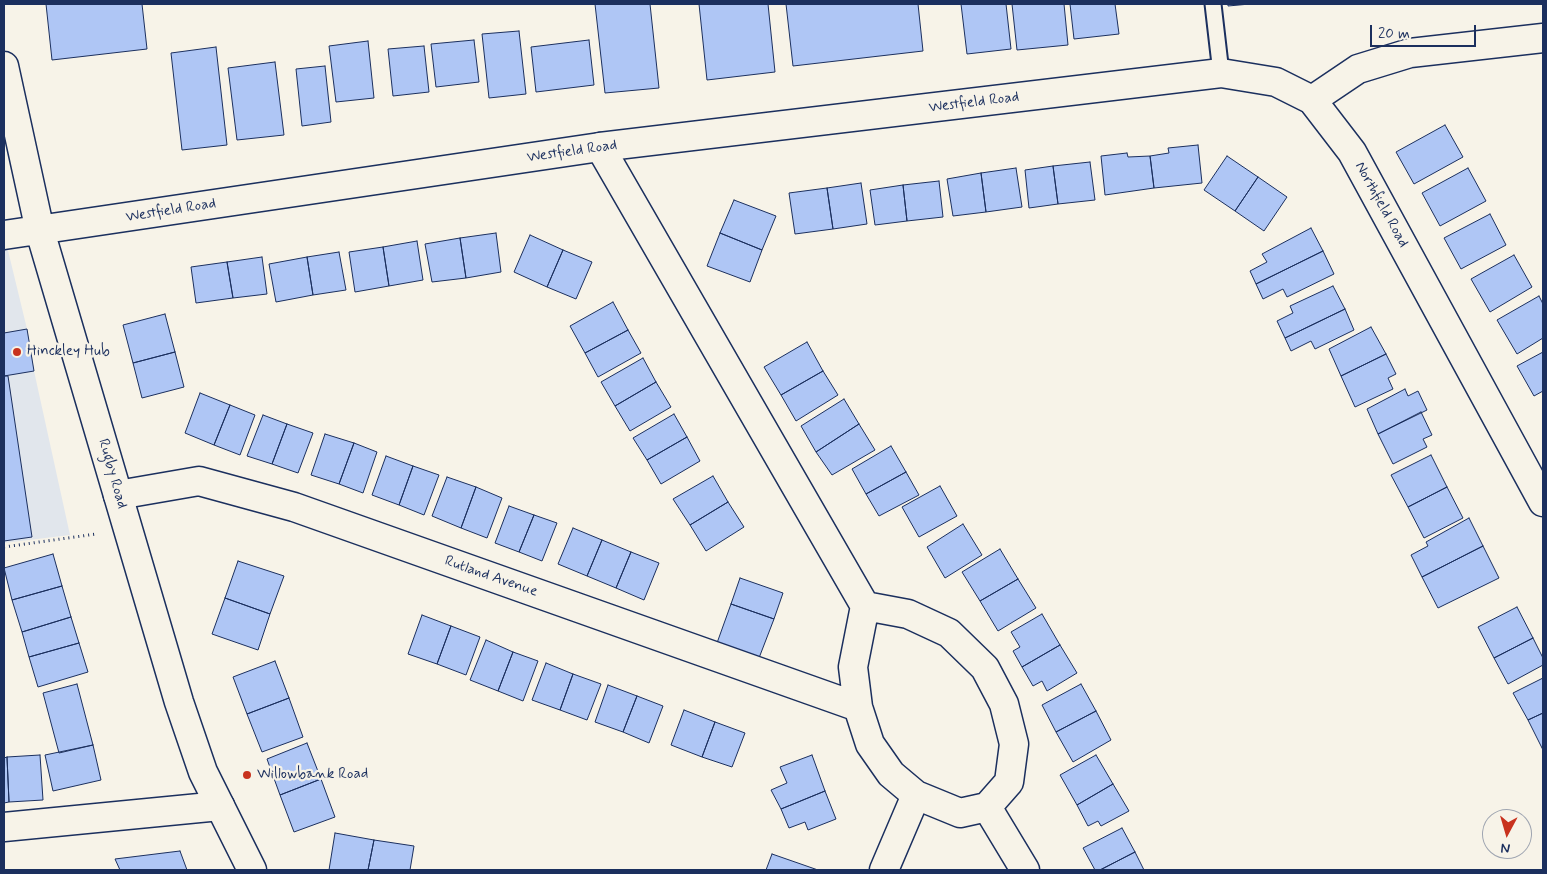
<!DOCTYPE html>
<style>
body{margin:0}
#map{position:relative;width:1547px;height:874px;overflow:hidden;background:#f7f3e8;font-family:Mynerve,sans-serif}
canvas{display:block}
.frame{position:absolute;inset:0;border:5px solid #1b2f5e;pointer-events:none}
.north{position:absolute;left:1482px;top:809px;width:50px;height:50px;box-sizing:border-box;background:#f7f3e8;border:1px solid #9fa5b1;border-radius:50%;rotate:186deg;font-size:14px;font-weight:700;line-height:20px;text-align:center;color:#1b2f5e}
.north::after{content:'';display:block;margin:auto;width:18px;height:22px;background:#c8321e;clip-path:polygon(50% 0,100% 100%,50% 72%,0 100%)}
.scale{position:absolute;left:1370px;top:25px;width:106px;height:22px;box-sizing:border-box;border:2px solid #1b2f5e;border-top:0;padding-left:6px;font-size:15px;line-height:18px;white-space:nowrap;color:#1b2f5e;-webkit-text-stroke:4px #f7f3e8;paint-order:stroke}
</style>
<div id="map">
<canvas width="1547" height="874"></canvas>
<div class="frame"></div>
<div class="north">N</div>
<div class="scale">20 m</div>
</div>
<script>
const g = document.querySelector('canvas').getContext('2d');
g.lineJoin = 'round';
function fill(path, color) { g.fillStyle = color; g.fill(path, 'evenodd'); }
const poly = rows => new Path2D(rows.map(r => 'M' + r).join(''));
function strokePath(path, color, width, dash) { g.strokeStyle = color; g.lineWidth = width; g.lineCap = dash ? 'butt' : 'round'; g.setLineDash(dash || []); g.stroke(path); }
function label(font, color, halo, rows, align = 'center') {
  g.font = font + ' Mynerve,sans-serif'; g.lineWidth = 4.5; g.setLineDash([]); g.textBaseline = 'middle'; g.strokeStyle = halo; g.fillStyle = color; for (const [text, x, y, turn = 0] of rows) {
    g.save(); g.translate(x, y); g.rotate((+turn || 0) * Math.PI / 180); g.textAlign = isNaN(turn) ? turn : align; if (halo) g.strokeText(text, 0, 0); g.fillText(text, 0, 0); g.restore();
  }
}
fill(poly([
 [4,234,27,329,34,371,70,535,4,543]
]), '#e1e6ec');
const building = poly([
 [46,4,142,4,147,49,52,60,46,4],
 [595,4,650,4,659,88,605,93,595,4],
 [699,4,768,4,775,72,707,80,699,4],
 [786,4,918,4,923,51,793,66,786,4],
 [961,4,1006,4,1011,49,967,54,961,4],
 [1012,4,1064,4,1068,45,1017,50,1012,4],
 [1070,4,1115,4,1119,34,1074,39,1070,4],
 [1228,4,1250,4,1228,6,1228,4],
 [519,31,526,94,489,98,482,34,519,31],
 [474,40,479,82,436,87,431,44,474,40],
 [589,40,594,85,536,92,531,47,589,40],
 [368,41,374,98,336,102,329,46,368,41],
 [424,46,429,92,393,96,388,49,424,46],
 [216,47,227,145,182,150,171,53,216,47],
 [275,62,284,135,237,140,228,68,275,62],
 [325,66,331,122,302,126,296,69,325,66],
 [1445,125,1463,157,1414,184,1396,152,1445,125],
 [1198,145,1202,183,1154,188,1150,156,1169,153,1168,148,1198,145],
 [1127,153,1128,157,1150,156,1154,188,1105,195,1101,156,1127,153],
 [1227,156,1258,177,1235,211,1204,190,1227,156],
 [1090,162,1095,200,1058,204,1053,166,1090,162],
 [1053,166,1058,204,1029,208,1025,170,1053,166],
 [1016,168,1022,207,986,212,981,173,1016,168],
 [1468,168,1486,201,1440,226,1422,193,1468,168],
 [981,173,986,212,953,216,947,179,981,173],
 [1258,177,1287,197,1264,231,1235,211,1258,177],
 [939,181,943,217,907,221,903,185,939,181],
 [861,183,867,224,833,229,827,188,861,183],
 [903,185,907,221,875,225,870,190,903,185],
 [827,188,833,229,795,234,789,193,827,188],
 [734,200,776,216,762,250,720,233,734,200],
 [1490,214,1506,245,1461,269,1444,238,1490,214],
 [1311,228,1323,251,1256,284,1250,271,1267,262,1262,254,1311,228],
 [496,233,501,272,466,278,460,238,496,233],
 [720,233,762,250,750,282,707,266,720,233],
 [530,235,563,250,547,287,514,272,530,235],
 [460,238,466,278,432,282,425,244,460,238],
 [417,241,423,280,389,286,383,247,417,241],
 [383,247,389,286,355,292,349,252,383,247],
 [563,250,592,262,576,299,547,287,563,250],
 [1323,251,1334,274,1287,297,1283,289,1263,299,1256,284,1323,251],
 [339,252,346,290,313,295,307,257,339,252],
 [1514,255,1532,287,1490,312,1471,279,1514,255],
 [262,257,267,294,233,298,227,262,262,257],
 [307,257,313,295,276,302,269,264,307,257],
 [227,262,233,298,196,303,191,267,227,262],
 [1333,286,1345,309,1285,338,1277,321,1293,313,1290,306,1333,286],
 [1539,296,1543,304,1543,338,1517,354,1497,320,1539,296],
 [613,302,628,330,585,353,570,326,613,302],
 [1345,309,1354,330,1315,349,1311,341,1291,351,1285,338,1345,309],
 [165,314,175,352,133,363,123,325,165,314],
 [1371,327,1386,354,1341,376,1329,349,1371,327],
 [4,329,4,333,27,329,34,371,4,376,4,329],
 [628,330,641,353,598,377,585,353,628,330],
 [807,342,823,371,781,395,764,367,807,342],
 [175,352,184,387,142,398,133,363,175,352],
 [1543,352,1543,391,1534,396,1517,366,1543,352],
 [1386,354,1396,374,1388,378,1393,389,1355,407,1341,376,1386,354],
 [643,358,656,382,615,406,601,382,643,358],
 [823,371,838,395,796,421,781,395,823,371],
 [4,376,8,376,32,537,4,541,4,376],
 [656,382,671,407,630,431,615,406,656,382],
 [1405,389,1408,396,1418,391,1427,410,1378,434,1367,409,1405,389],
 [200,393,230,405,214,445,185,433,200,393],
 [844,399,859,424,816,452,801,426,844,399],
 [230,405,255,415,240,455,214,445,230,405],
 [1421,412,1432,435,1423,439,1427,447,1393,464,1378,434,1421,412],
 [674,414,687,437,647,460,633,438,674,414],
 [263,415,287,424,272,464,247,456,263,415],
 [287,424,313,433,298,473,272,464,287,424],
 [859,424,875,450,832,475,816,452,859,424],
 [325,434,354,443,339,484,311,475,325,434],
 [687,437,700,461,661,484,647,460,687,437],
 [354,443,377,452,363,493,339,484,354,443],
 [891,446,906,472,866,494,852,469,891,446],
 [1431,455,1447,487,1408,507,1391,475,1431,455],
 [386,456,413,466,399,505,372,495,386,456],
 [413,466,439,475,424,515,399,505,413,466],
 [906,472,919,495,879,516,866,494,906,472],
 [713,476,728,502,690,525,673,499,713,476],
 [447,477,476,487,461,528,432,516,447,477],
 [940,486,957,516,919,537,902,507,940,486],
 [476,487,502,498,487,538,461,528,476,487],
 [1447,487,1463,518,1424,538,1408,507,1447,487],
 [728,502,744,527,706,551,690,525,728,502],
 [509,506,534,515,519,552,495,543,509,506],
 [534,515,557,523,542,561,519,552,534,515],
 [1469,518,1483,546,1422,577,1411,555,1428,546,1426,542,1469,518],
 [963,524,982,555,945,578,927,547,963,524],
 [573,528,602,540,587,576,558,564,573,528],
 [602,540,631,552,616,588,587,576,602,540],
 [1483,546,1499,578,1438,608,1422,577,1483,546],
 [1000,549,1018,579,980,601,962,572,1000,549],
 [631,552,659,563,644,600,616,588,631,552],
 [53,554,62,586,12,600,4,568,53,554],
 [238,561,284,576,270,614,225,598,238,561],
 [740,578,783,593,774,619,731,604,740,578],
 [1018,579,1036,608,998,631,980,601,1018,579],
 [62,586,71,617,22,632,12,600,62,586],
 [225,598,270,614,258,650,212,634,225,598],
 [731,604,774,619,759,658,717,643,731,604],
 [1517,607,1533,638,1494,658,1478,627,1517,607],
 [1042,614,1060,645,1022,667,1013,651,1020,647,1011,632,1042,614],
 [422,615,451,626,437,664,408,654,422,615],
 [71,617,79,643,29,657,22,632,71,617],
 [451,626,480,637,466,675,437,664,451,626],
 [1533,638,1543,658,1543,665,1508,684,1494,658,1533,638],
 [486,640,513,652,498,691,470,680,486,640],
 [79,643,88,672,38,687,29,657,79,643],
 [1060,645,1077,673,1047,691,1042,681,1033,686,1022,667,1060,645],
 [513,652,538,661,523,701,498,691,513,652],
 [275,661,289,698,247,714,233,677,275,661],
 [546,663,573,674,560,710,532,700,546,663],
 [573,674,601,684,587,720,560,710,573,674],
 [1543,678,1543,713,1528,720,1513,693,1543,678],
 [77,684,93,745,59,753,43,693,77,684],
 [1081,684,1096,711,1056,732,1042,705,1081,684],
 [608,685,637,696,623,732,595,722,608,685],
 [637,696,663,706,649,743,623,732,637,696],
 [289,698,303,737,262,752,247,714,289,698],
 [684,710,715,722,702,757,671,745,684,710],
 [1096,711,1111,740,1073,762,1056,732,1096,711],
 [1543,713,1543,750,1528,720,1543,713],
 [715,722,745,733,732,767,702,757,715,722],
 [307,743,321,779,280,795,267,759,307,743],
 [93,745,101,780,53,791,45,755,93,745],
 [40,755,43,800,9,802,7,757,40,755],
 [812,755,825,791,781,809,771,790,787,783,780,767,812,755],
 [1096,755,1113,784,1077,805,1060,775,1096,755],
 [7,757,9,802,4,803,4,758,7,757],
 [321,779,335,817,294,832,280,795,321,779],
 [1113,784,1129,811,1101,826,1098,821,1088,826,1077,805,1113,784],
 [825,791,836,819,808,830,805,822,789,828,781,809,825,791],
 [1122,828,1135,852,1100,870,1095,870,1083,848,1122,828],
 [335,833,374,840,368,870,329,870,335,833],
 [374,840,414,846,410,870,368,870,374,840],
 [180,851,187,870,120,870,115,859,180,851],
 [1135,852,1144,870,1100,870,1135,852],
 [772,854,818,870,766,870,772,854]
]);
fill(building, '#afc6f5');
strokePath(building, '#1b2f5e', 1);
const lane = poly([
 [1213,4,1221,73]
]);
const street = poly([
 [1312,100,1358,69,1410,53,1543,38],
 [600,147,865,606,853,667,858,707,870,744,891,774,916,795,960,813,987,807,1009,782,1014,744,1004,704,985,668,949,633,908,614,865,606],
 [118,495,199,481,294,507,858,707],
 [987,807,1025,870],
 [4,827,220,806],
 [884,870,916,795]
]);
const secondary = poly([
 [4,66,40,231,179,702,203,772,252,870],
 [4,235,600,147,1221,73,1276,82,1312,100,1352,152,1543,502]
]);
strokePath(lane, '#1b2f5e', 19);
strokePath(street, '#1b2f5e', 31);
strokePath(secondary, '#1b2f5e', 31);
strokePath(poly([
 [4,547,96,534]
]), '#1b2f5e', 3, [1, 4]);
strokePath(lane, '#f7f3e8', 15);
strokePath(street, '#f7f3e8', 28);
strokePath(secondary, '#f7f3e8', 28);
for (const [x, y, r, color] of [
 [17,352,5,"#c8321e"],
 [247,775,5,"#c8321e"]
]) { const dot = new Path2D(); dot.arc(x, y, r, 0, 2 * Math.PI); g.fillStyle = color; g.fill(dot); strokePath(dot, '#f7f3e8', 2); }
label('15px', '#1b2f5e', '#f7f3e8', [
 ["Westfield Road",974,103,-7],
 ["Westfield Road",572,152,-8],
 ["Northfield Road",1381,205,61],
 ["Westfield Road",171,211,-9],
 ["Rugby Road",112,474,74],
 ["Rutland Avenue",491,577,19]
]);
label('15px', '#1b2f5e', '#f7f3e8', [
 ["Hinckley Hub",27,352],
 ["Willowbank Road",257,775]
], 'left');
</script>
